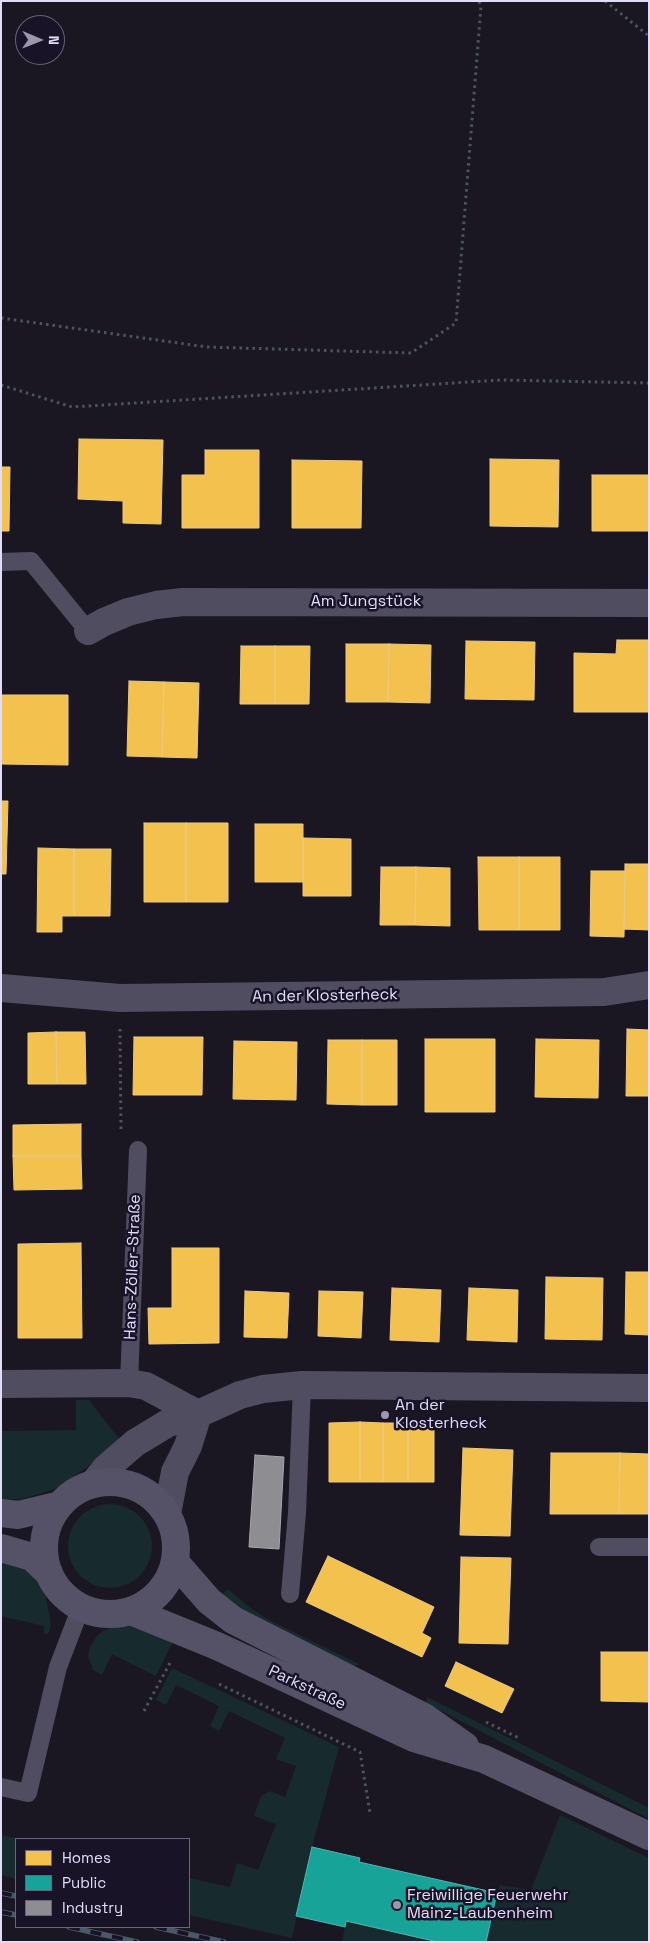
<!DOCTYPE html>
<meta charset="utf-8">
<style>
body{margin:0}
#map{position:relative;width:650px;height:1943px;overflow:hidden;background:#1a1722;font-family:"Space Grotesk",sans-serif}
canvas{display:block}
.frame{position:absolute;inset:0;border:2px solid #e2dcfb;pointer-events:none}
.legend{position:absolute;left:15px;top:1838px;width:175px;height:90px;box-sizing:border-box;background:#181326;border:1px solid #69637b;margin:0;padding:6px 9px;list-style:none;font-size:15px;color:#e2dcfb}
.legend li{display:flex;align-items:center;gap:10px;height:25px}
.legend b{width:25px;border:1px solid #69637b}
.north{position:absolute;left:15px;top:15px;width:50px;height:50px;box-sizing:border-box;background:#181326;border:1px solid #69637b;border-radius:50%;rotate:91deg;font-size:14px;font-weight:700;line-height:20px;text-align:center;color:#e2dcfb}
.north::after{content:'';display:block;margin:auto;width:18px;height:22px;background:#9c97af;clip-path:polygon(50% 0,100% 100%,50% 72%,0 100%)}
</style>
<div id="map">
<canvas width="650" height="1943"></canvas>
<div class="frame"></div>
<ul class="legend">
<li><b style="height:14px;background:#f2c14e"></b>Homes</li>
<li><b style="height:14px;background:#17a398"></b>Public</li>
<li><b style="height:14px;background:#8d8d92"></b>Industry</li>
</ul>
<div class="north">N</div>
</div>
<script>
const g = document.querySelector('canvas').getContext('2d');
g.lineJoin = 'round';
function fill(path, color) { g.fillStyle = color; g.fill(path, 'evenodd'); }
const poly = rows => new Path2D(rows.map(r => 'M' + r).join(''));
function strokePath(path, color, width, dash) { g.strokeStyle = color; g.lineWidth = width; g.lineCap = dash ? 'butt' : 'round'; g.setLineDash(dash || []); g.stroke(path); }
function label(font, color, halo, rows, align = 'center') {
  g.font = font + ' "Space Grotesk",sans-serif'; g.lineWidth = 5; g.setLineDash([]); g.textBaseline = 'middle'; g.strokeStyle = halo; g.fillStyle = color; for (const [text, x, y, turn = 0] of rows) {
    g.save(); g.translate(x, y); g.rotate((+turn || 0) * Math.PI / 180); g.textAlign = isNaN(turn) ? turn : align; if (halo) g.strokeText(text, 0, 0); g.fillText(text, 0, 0); g.restore();
  }
}
fill(poly([
 [76,1400,89,1400,120,1440,86,1468,55,1489,22,1499,1,1500,1,1431,76,1430],
 '68 1546a42 42 0 1 1 84 0a42 42 0 1 1-84 0Z',
 [1,1555,33,1573,45,1592,51,1626,48,1634,44,1634,44,1626,1,1616],
 [228,1589,249,1607,269,1620,359,1664,353,1667,244,1612,221,1595],
 [129,1624,175,1637,156,1676,112,1654,102,1675,93,1670,88,1656,90,1647,97,1636,103,1631,117,1625],
 [172,1668,339,1747,312,1847,292,1938,189,1915,189,1878,230,1887,237,1863,258,1870,276,1824,254,1816,261,1796,270,1791,285,1797,296,1766,276,1759,285,1738,229,1711,219,1731,210,1726,219,1706,176,1685,166,1705,156,1700],
 [427,1697,649,1808,649,1819,426,1703],
 [560,1815,649,1858,649,1942,486,1942,500,1885,531,1890],
 [1,1835,20,1839,16,1839,16,1879,1,1875],
 [346,1921,438,1942,342,1942]
]), '#172b2e');
const homes = poly([
 [79,439,163,440,161,524,123,523,123,501,78,499,79,439],
 [205,450,259,450,259,528,182,528,182,475,205,475,205,450],
 [490,459,559,460,558,527,490,526,490,459],
 [292,460,362,461,361,528,292,528,292,460],
 [1,467,10,467,9,531,1,531,1,467],
 [592,475,649,475,649,531,592,531,592,475],
 [617,640,649,640,649,712,574,712,574,653,616,654,617,640],
 [466,641,535,642,534,700,465,699,466,641],
 [346,644,389,644,388,702,346,702,346,644],
 [389,644,431,645,430,703,388,702,389,644],
 [241,646,275,646,275,704,240,704,241,646],
 [275,646,310,646,309,704,275,704,275,646],
 [129,681,164,682,162,757,127,756,129,681],
 [164,682,199,683,197,758,162,757,164,682],
 [1,695,68,695,68,765,1,764,1,695],
 [1,801,8,801,6,874,1,874,1,801],
 [144,823,186,823,186,902,144,902,144,823],
 [186,823,228,823,228,902,186,902,186,823],
 [255,824,303,824,303,882,255,882,255,824],
 [303,838,351,839,351,896,303,896,303,838],
 [38,848,74,849,74,916,62,916,62,932,37,932,38,848],
 [74,849,111,849,110,916,74,916,74,849],
 [478,857,519,857,519,930,479,930,478,857],
 [519,857,560,857,560,930,519,930,519,857],
 [625,864,649,864,649,930,624,929,625,864],
 [381,867,416,867,415,925,380,925,381,867],
 [416,867,450,868,450,926,415,925,416,867],
 [591,871,625,871,624,937,590,936,591,871],
 [627,1029,649,1030,649,1096,626,1096,627,1029],
 [56,1032,85,1032,86,1084,57,1084,56,1032],
 [56,1032,57,1084,28,1084,28,1033,56,1032],
 [134,1037,203,1037,202,1095,133,1095,134,1037],
 [425,1039,495,1039,495,1112,425,1112,425,1039],
 [536,1039,599,1040,598,1098,535,1097,536,1039],
 [328,1040,362,1040,362,1105,327,1104,328,1040],
 [362,1040,397,1040,397,1105,362,1105,362,1040],
 [234,1041,297,1042,296,1100,233,1099,234,1041],
 [81,1124,81,1156,13,1156,13,1125,81,1124],
 [13,1156,81,1156,82,1189,14,1190,13,1156],
 [81,1243,82,1338,18,1338,18,1244,81,1243],
 [172,1248,219,1248,219,1343,149,1344,148,1308,172,1308,172,1248],
 [626,1272,649,1272,649,1335,625,1334,626,1272],
 [546,1277,603,1278,602,1340,545,1339,546,1277],
 [392,1288,441,1290,439,1342,390,1340,392,1288],
 [469,1288,518,1290,517,1342,467,1340,469,1288],
 [245,1291,289,1293,287,1338,244,1337,245,1291],
 [319,1291,363,1292,361,1338,318,1336,319,1291],
 [360,1422,383,1423,383,1482,360,1482,360,1422],
 [360,1422,360,1482,329,1482,329,1423,360,1422],
 [383,1423,408,1423,408,1482,383,1482,383,1423],
 [408,1423,434,1423,434,1482,408,1482,408,1423],
 [463,1448,513,1450,510,1536,460,1535,463,1448],
 [551,1453,620,1453,619,1514,550,1514,551,1453],
 [620,1453,649,1454,649,1514,619,1514,620,1453],
 [328,1556,434,1607,422,1633,431,1638,422,1657,306,1602,328,1556],
 [461,1557,511,1558,508,1644,459,1643,461,1557],
 [601,1652,649,1652,649,1702,601,1701,601,1652],
 [456,1662,514,1689,502,1713,445,1686,456,1662]
]);
fill(homes, '#f2c14e');
strokePath(homes, '#edc982', 1);
const public = poly([
 [312,1847,360,1858,359,1862,497,1893,486,1942,438,1942,346,1921,345,1927,296,1916,312,1847]
]);
fill(public, '#17a398');
strokePath(public, '#54b4b6', 1);
const industry = poly([
 [255,1455,284,1457,279,1549,249,1547,255,1455]
]);
fill(industry, '#8d8d92');
strokePath(industry, '#a6a5b2', 1);
strokePath(poly([
 [605,1,649,36],
 [1,318,207,347,411,353,456,323,481,6,479,1],
 [1,385,72,407,501,380,649,383],
 [120,1029,121,1130],
 [219,1684,360,1752,370,1813],
 [144,1711,171,1661],
 [486,1722,521,1739]
]), '#4b5461', 3, [2.5, 4]);
strokePath(poly([
 [1,562,31,561,88,631],
 [129,1383,138,1150],
 [599,1547,649,1547],
 [290,1594,297,1513,302,1385],
 [1,1787,28,1793,58,1667,81,1607]
]), '#504d61', 18);
strokePath(poly([
 [88,631,104,622,128,612,156,605,183,602,649,603],
 [1,988,120,998,604,992,649,985],
 [1,1384,129,1383,146,1386,198,1414],
 [94,1483,106,1468,135,1443,168,1423,198,1414,240,1395,263,1389,302,1385,649,1388],
 [167,1514,175,1472,188,1446,198,1414]
]), '#504d61', 28);
strokePath(poly([
 '44 1548a66 66 0 1 1 132 0a66 66 0 1 1-132 0Z',
 [1,1513,18,1515,60,1505],
 [1,1548,32,1557,49,1573],
 [175,1562,209,1601,233,1620,424,1717,465,1746],
 [131,1611,217,1646,414,1738,484,1759,649,1836]
]), '#555267', 28);
const rail = poly([
 [1,1893,16,1896],
 [1,1912,16,1915],
 [69,1927,137,1942],
 [156,1927,224,1942]
]);
strokePath(rail, '#4a5869', 5.5);
strokePath(rail, '#181326', 4, [11]);
for (const [x, y, r, color] of [
 [385,1415,5,"#9c97af"],
 [397,1905,5,"#9c97af"]
]) { const dot = new Path2D(); dot.arc(x, y, r, 0, 2 * Math.PI); g.fillStyle = color; g.fill(dot); strokePath(dot, '#181326', 2); }
label('16px', '#e2dcfb', '#181326', [
 ["Am Jungstück",366,602],
 ["An der Klosterheck",325,996,-1],
 ["Hans-Zöller-Straße",133,1267,-88],
 ["Parkstraße",307,1688,25]
]);
label('16px', '#e2dcfb', '#181326', [
 ["An der",395,1406],
 ["Klosterheck",395,1424],
 ["Freiwillige Feuerwehr",407,1896],
 ["Mainz-Laubenheim",407,1914]
], 'left');
</script>
